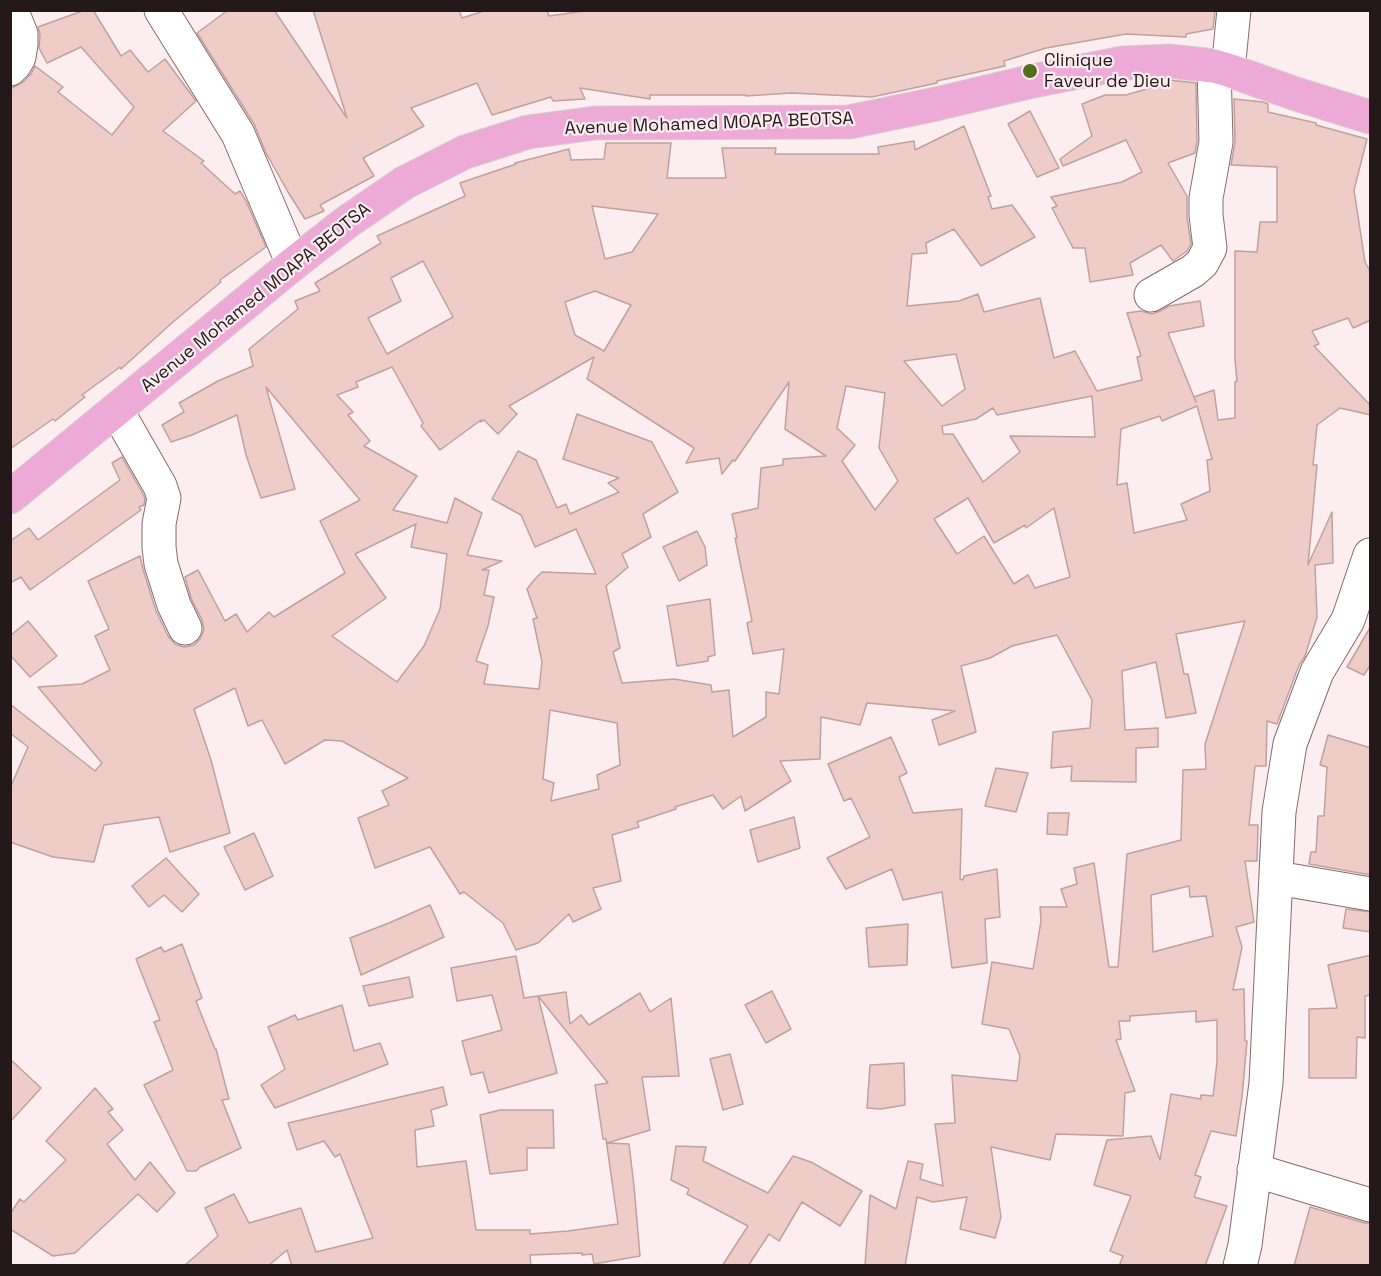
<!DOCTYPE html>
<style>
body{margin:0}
#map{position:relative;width:1381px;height:1276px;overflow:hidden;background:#fceef0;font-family:"Space Grotesk",sans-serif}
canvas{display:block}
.frame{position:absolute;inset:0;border:12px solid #24181a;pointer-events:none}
</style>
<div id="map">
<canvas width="1381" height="1276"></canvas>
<div class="frame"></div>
</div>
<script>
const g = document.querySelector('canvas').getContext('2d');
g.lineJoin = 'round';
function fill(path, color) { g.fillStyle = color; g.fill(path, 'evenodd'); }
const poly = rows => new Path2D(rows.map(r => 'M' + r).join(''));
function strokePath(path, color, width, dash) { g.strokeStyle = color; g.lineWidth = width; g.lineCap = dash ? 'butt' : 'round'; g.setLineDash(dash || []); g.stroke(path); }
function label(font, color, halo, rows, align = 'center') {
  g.font = font + ' "Space Grotesk",sans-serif'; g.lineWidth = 4.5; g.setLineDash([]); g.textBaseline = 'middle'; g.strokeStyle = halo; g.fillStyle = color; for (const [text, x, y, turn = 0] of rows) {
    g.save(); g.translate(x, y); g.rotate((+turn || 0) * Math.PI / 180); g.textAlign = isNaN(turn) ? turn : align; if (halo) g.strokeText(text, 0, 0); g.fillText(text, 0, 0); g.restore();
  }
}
const building = poly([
 [85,10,93,10,121,56,130,50,148,72,165,59,196,101,163,131,204,161,201,163,235,194,240,191,246,201,266,247,220,280,221,282,173,322,121,369,120,367,82,395,85,397,55,421,53,419,10,449,10,89,23,82,31,74,35,66,63,87,58,92,112,135,134,107,81,47,47,63,39,48,40,34,38,27,85,10],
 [228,10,274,10,347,118,313,10,459,10,462,18,487,10,547,10,549,16,591,10,1215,10,1215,12,1213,29,1186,34,1186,37,1126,34,1046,48,1004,61,1005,66,937,81,937,83,872,97,791,93,746,96,746,95,650,95,650,99,580,88,585,99,553,101,551,97,492,115,477,83,411,108,424,126,363,158,374,176,320,205,324,211,305,219,288,192,266,153,254,124,197,33,228,10],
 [1169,80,1196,83,1197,141,1195,153,1168,163,1187,196,1187,217,1191,244,1187,251,1173,261,1161,245,1130,263,1133,275,1090,282,1085,248,1073,248,1052,208,1057,206,1051,197,1122,182,1142,172,1126,140,1063,166,1060,159,1092,136,1082,104,1105,95,1126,95,1170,82,1169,80],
 [1234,99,1263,102,1268,104,1268,112,1316,123,1316,125,1367,139,1354,190,1365,262,1371,273,1371,320,1353,328,1348,318,1312,331,1319,344,1314,346,1371,406,1371,415,1340,408,1317,425,1313,465,1317,465,1308,565,1332,512,1333,563,1315,565,1317,617,1305,656,1299,665,1277,724,1267,721,1266,766,1255,766,1249,825,1258,825,1257,861,1245,861,1254,922,1236,927,1242,947,1233,990,1244,989,1245,1041,1247,1041,1242,1097,1236,1136,1211,1131,1195,1175,1201,1177,1194,1197,1227,1206,1205,1266,1119,1266,1123,1256,1110,1251,1131,1196,1094,1185,1107,1140,1151,1136,1160,1160,1171,1094,1201,1099,1201,1095,1213,1096,1217,1062,1217,1020,1196,1022,1196,1011,1130,1016,1130,1021,1119,1021,1121,1039,1116,1040,1135,1091,1125,1093,1123,1136,1056,1134,1050,1160,991,1147,1001,1217,995,1238,960,1229,967,1197,933,1202,917,1197,905,1266,865,1266,870,1195,896,1209,908,1161,923,1164,920,1179,943,1186,935,1124,955,1123,952,1075,1017,1081,1020,1056,1009,1029,982,1024,992,962,1033,969,1041,921,1040,907,1067,907,1061,889,1077,884,1074,868,1094,863,1109,967,1118,967,1127,854,1181,840,1183,770,1206,769,1205,744,1245,621,1176,634,1184,674,1188,674,1196,713,1166,718,1156,662,1122,671,1125,730,1158,728,1158,747,1136,748,1136,782,1071,781,1072,766,1051,768,1053,732,1090,728,1092,700,1057,635,1012,646,990,658,961,666,976,732,939,745,932,720,955,711,867,703,860,725,821,717,820,759,780,761,791,781,745,811,741,796,723,809,713,795,675,807,676,809,637,822,639,827,612,835,621,881,593,888,601,909,573,922,569,914,538,943,516,950,503,923,464,892,460,894,430,847,375,868,358,818,389,805,382,791,408,778,342,741,325,740,285,764,262,720,248,726,235,688,194,709,211,760,230,833,170,852,159,817,104,825,94,862,53,857,10,842,10,788,28,747,10,733,10,704,95,771,102,763,38,687,82,684,110,670,95,636,109,629,88,581,140,556,143,569,156,611,168,636,175,644,184,647,194,645,200,639,204,630,202,620,191,598,185,577,198,570,225,621,236,614,247,632,269,612,274,617,345,573,320,521,360,500,266,387,295,489,261,498,246,455,237,415,192,435,171,442,162,425,184,412,179,403,218,381,253,366,249,349,298,309,295,301,320,291,315,283,381,243,377,236,465,196,460,183,516,164,515,163,569,149,571,160,604,159,606,143,671,143,667,178,726,178,722,148,776,148,775,154,879,154,878,147,914,141,915,150,964,126,991,196,988,197,992,209,1012,205,1035,237,981,266,954,229,926,243,927,253,912,254,907,306,959,301,978,294,984,312,1040,298,1054,358,1075,351,1097,391,1142,380,1137,357,1141,356,1127,313,1141,311,1152,314,1160,311,1169,306,1200,301,1204,326,1168,333,1196,402,1194,397,1214,390,1218,420,1235,418,1235,382,1237,381,1235,360,1235,251,1257,252,1260,222,1277,222,1277,167,1231,165,1235,142,1234,99],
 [592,206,658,214,632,252,605,259,592,206],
 [423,261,453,317,387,354,368,318,401,301,391,278,423,261],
 [595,291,631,305,604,351,575,335,565,302,595,291],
 [956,354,965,389,942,406,904,361,956,354],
 [594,357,587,379,694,448,686,463,719,458,722,474,733,460,735,461,789,382,785,429,826,456,783,459,783,465,761,468,758,508,732,514,737,538,735,538,752,621,747,623,753,654,784,649,779,694,766,692,766,717,733,737,729,690,712,692,711,685,674,679,622,683,613,652,620,648,606,586,628,567,622,554,651,537,643,514,678,492,652,442,577,414,563,459,619,478,608,483,619,492,570,514,566,504,557,508,536,460,518,451,492,499,521,515,535,547,576,529,596,574,542,572,535,579,527,589,537,618,533,619,542,662,539,689,484,684,488,665,476,661,488,626,494,597,484,595,489,570,482,570,502,561,467,555,482,513,455,498,447,523,393,510,417,476,364,446,370,441,348,415,353,412,337,395,358,387,356,382,392,367,423,423,421,426,440,450,481,420,480,422,484,420,498,434,517,414,509,406,594,357],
 [846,386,885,393,879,448,898,481,875,510,842,461,855,445,837,428,846,386],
 [1092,396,1095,437,1010,436,1020,452,983,482,953,434,943,434,942,426,976,419,993,408,997,415,1092,396],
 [1197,406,1212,459,1207,460,1210,491,1181,504,1187,520,1134,533,1127,483,1117,485,1121,429,1160,416,1162,421,1197,406],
 [968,498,994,543,1025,525,1026,528,1054,508,1070,577,1035,588,1028,575,1014,584,984,536,957,554,934,519,968,498],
 [416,524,411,547,447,554,440,609,424,646,397,682,332,636,386,598,355,554,416,524],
 [550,710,617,723,620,765,597,775,599,789,551,801,554,783,543,779,550,710],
 [1189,886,1190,897,1206,896,1213,936,1153,952,1151,895,1189,886],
 [1030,111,1059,168,1037,177,1008,124,1030,111],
 [122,457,143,494,145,499,144,505,139,507,141,510,30,590,21,577,10,583,10,541,29,528,38,540,120,480,112,463,122,457],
 [697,531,705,547,707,565,679,581,663,547,697,531],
 [710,599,715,655,708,657,708,661,677,666,667,606,710,599],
 [28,621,57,656,30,677,10,655,10,636,28,621],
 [1371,626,1371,664,1364,675,1347,667,1371,626],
 [1328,735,1371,748,1371,875,1309,864,1311,852,1316,852,1318,816,1324,816,1327,767,1320,765,1328,735],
 [891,737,907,773,899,777,913,813,962,809,960,879,963,880,964,876,997,869,1000,917,985,919,987,963,952,968,942,892,903,900,892,869,846,889,827,858,870,837,851,798,844,801,828,764,891,737],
 [996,768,1028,773,1016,812,985,806,996,768],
 [1048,813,1069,813,1067,835,1047,834,1048,813],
 [794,817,800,848,758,862,750,830,794,817],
 [254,833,273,876,245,890,224,847,254,833],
 [166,858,199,894,182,912,164,895,149,907,132,886,166,858],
 [430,905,444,937,361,975,350,938,389,923,430,905],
 [1346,909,1371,912,1371,932,1343,928,1346,909],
 [908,924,907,965,869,967,866,928,908,924],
 [182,944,202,998,196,1001,215,1049,216,1049,229,1099,222,1100,241,1148,200,1167,196,1171,187,1171,144,1085,173,1070,154,1022,160,1020,136,959,161,947,164,952,182,944],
 [1371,955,1371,995,1365,996,1365,1038,1357,1037,1356,1078,1309,1078,1309,1009,1337,1008,1328,965,1371,955],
 [516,956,524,998,538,996,557,1073,489,1093,483,1072,471,1075,462,1041,502,1030,492,995,457,1001,451,968,516,956],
 [409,977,413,997,369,1006,363,986,409,977],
 [772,991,791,1029,766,1043,745,1005,772,991],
 [566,992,570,1024,581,1015,589,1025,640,993,650,1012,671,998,679,1076,642,1077,650,1130,607,1143,629,1144,634,1186,640,1256,594,1264,592,1254,582,1255,582,1253,530,1255,531,1266,292,1266,287,1250,268,1266,184,1266,218,1236,205,1208,234,1194,249,1223,301,1208,316,1252,373,1238,340,1154,335,1157,324,1141,297,1150,288,1123,443,1087,447,1105,431,1110,434,1126,415,1130,417,1167,466,1161,476,1230,530,1230,530,1234,568,1231,618,1224,606,1139,603,1139,595,1085,608,1083,538,996,566,992],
 [342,1005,354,1051,380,1043,388,1064,275,1108,261,1085,285,1069,268,1027,295,1015,298,1020,342,1005],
 [730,1054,743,1104,723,1110,710,1059,730,1054],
 [10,1059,41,1088,10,1122,10,1059],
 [904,1063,905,1105,881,1109,867,1108,870,1065,904,1063],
 [95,1088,113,1109,108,1112,123,1130,107,1144,135,1180,150,1162,175,1193,157,1212,138,1194,75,1253,53,1256,10,1229,10,1214,20,1199,24,1202,66,1160,46,1141,95,1088],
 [500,1110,553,1110,554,1148,527,1148,527,1170,490,1174,480,1115,500,1110],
 [676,1146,706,1147,703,1161,768,1193,793,1156,811,1162,862,1191,840,1226,802,1202,779,1241,769,1234,748,1266,722,1266,748,1226,687,1194,689,1189,671,1180,676,1146],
 [1310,1207,1365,1223,1371,1223,1371,1266,1294,1266,1310,1207]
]);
fill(building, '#eeccc7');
strokePath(building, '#c1a19c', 1.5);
const minor = poly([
 [161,10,238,134,293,264],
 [10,69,15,64,19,57,21,44,21,34,13,14],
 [1228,70,1234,10],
 [1151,295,1193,271,1202,263,1210,248,1206,215,1206,198,1216,142,1214,66],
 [117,411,160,486,164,498,159,524,159,547,161,564,174,605,185,628],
 [1277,878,1370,894],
 [1254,1170,1370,1205],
 [1240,1266,1245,1245,1266,1083,1279,812,1290,744,1317,672,1348,620,1370,555]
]);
const major = poly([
 [10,497,293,264,347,222,404,183,465,152,528,132,595,123,849,122,936,104,1033,81,1123,63,1169,61,1214,66,1228,70,1296,94,1370,117]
]);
strokePath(minor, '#876a6f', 35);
strokePath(major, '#d3d1d1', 35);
strokePath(minor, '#fff', 33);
strokePath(major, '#eeaad7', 33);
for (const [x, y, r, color] of [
 [1030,71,8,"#546c1d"]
]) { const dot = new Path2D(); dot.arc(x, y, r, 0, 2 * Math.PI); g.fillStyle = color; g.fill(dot); strokePath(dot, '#fceef0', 2); }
label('18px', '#24181a', '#fceef0', [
 ["Clinique",1044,61],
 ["Faveur de Dieu",1044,82]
], 'left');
label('18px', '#24181a', '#fceef0', [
 ["Avenue Mohamed MOAPA BEOTSA",709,124,-2],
 ["Avenue Mohamed MOAPA BEOTSA",256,298,-39]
]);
</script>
